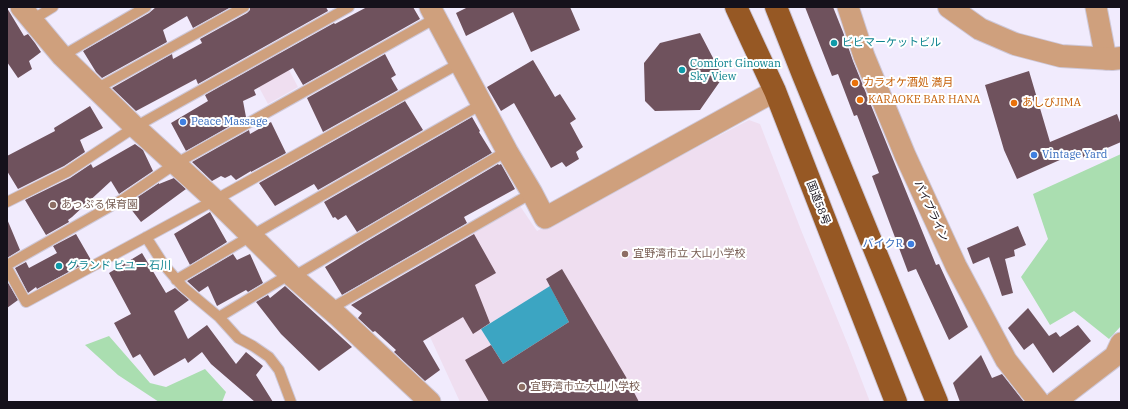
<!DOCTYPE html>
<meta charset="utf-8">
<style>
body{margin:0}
#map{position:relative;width:1128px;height:409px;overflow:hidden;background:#f1ebfd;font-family:"IBM Plex Serif",serif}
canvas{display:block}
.frame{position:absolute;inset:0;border:8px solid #15111b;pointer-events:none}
</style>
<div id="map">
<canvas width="1128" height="409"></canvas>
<div class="frame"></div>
</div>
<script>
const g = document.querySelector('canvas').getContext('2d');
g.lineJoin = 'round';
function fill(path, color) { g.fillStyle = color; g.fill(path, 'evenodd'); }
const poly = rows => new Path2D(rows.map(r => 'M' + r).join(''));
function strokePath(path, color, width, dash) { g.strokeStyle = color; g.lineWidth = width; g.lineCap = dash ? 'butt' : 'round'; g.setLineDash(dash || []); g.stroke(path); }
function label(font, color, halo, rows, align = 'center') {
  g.font = font + ' "IBM Plex Serif","Noto Sans JP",serif'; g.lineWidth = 4; g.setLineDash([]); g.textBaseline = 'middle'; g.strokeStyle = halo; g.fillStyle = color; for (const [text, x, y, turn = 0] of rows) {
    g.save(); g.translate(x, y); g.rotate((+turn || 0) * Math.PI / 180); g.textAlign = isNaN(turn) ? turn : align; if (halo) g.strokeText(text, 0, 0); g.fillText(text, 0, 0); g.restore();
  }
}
fill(poly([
 [279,51,298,87,268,104,248,67],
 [749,120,760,124,801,230,848,345,870,402,460,402,402,276,520,206,537,231]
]), '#efdef0');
fill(poly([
 [1121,154,1121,326,1109,339,1074,311,1050,325,1021,277,1048,239,1033,194],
 [109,336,150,383,166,387,205,369,226,392,222,402,159,402,118,375,85,345]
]), '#aadeb0');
fill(poly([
 [550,286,569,322,503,364,481,329]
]), '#3ca5c2');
fill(poly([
 [156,7,231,7,193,28,187,16,163,30,167,42,102,78,96,72,83,51,149,13],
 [250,7,326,7,328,11,198,84,196,79,136,111,112,88,172,54,173,59,202,43,200,39,247,13,250,10],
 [367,7,413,7,420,19,303,85,293,68,254,90,256,95,243,101,246,117,186,151,171,123,208,101,205,95,334,23,335,24],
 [468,7,570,7,580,30,531,52,513,12,466,36,456,13],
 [805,7,833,7,843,32,853,61,936,265,939,264,968,327,949,340,916,269,908,272,872,176,879,173,857,115,854,116,838,74,832,76],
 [7,8,24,36,28,34,35,43,41,52,29,61,32,69,18,78,7,62],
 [700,33,723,77,700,110,655,111,645,101,644,63,660,43],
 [385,54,396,75,391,78,398,90,323,132,307,98],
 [533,60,555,97,560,94,576,119,570,123,583,147,576,152,579,159,566,167,562,162,551,168,514,103,501,111,487,87],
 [1029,71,1050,142,1117,114,1121,125,1121,142,1084,158,1080,151,1017,179,1004,150,985,85],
 [405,101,423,130,318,190,314,184,275,206,259,183],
 [90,106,103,128,80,140,85,152,64,166,18,189,7,171,7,156,55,131,54,128],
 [472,117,480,131,479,132,492,153,357,232,346,215,338,220,335,217,333,218,324,202],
 [271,122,286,153,251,172,251,171,236,180,231,175,225,178,221,176,212,181,192,162,249,130,250,134],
 [135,144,143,150,153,171,119,194,111,181,72,217,68,220,69,222,46,235,25,200,70,178,91,164,93,168],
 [498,164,499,165,501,164,515,189,464,217,467,223,342,295,325,267,364,243],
 [174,178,186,189,141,222,127,204,159,183,159,184],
 [210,212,227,242,190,265,174,234],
 [7,219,20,250,7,258],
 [1018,226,1026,245,1014,250,1015,256,1005,259,1013,293,1002,296,989,257,973,264,967,248],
 [76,234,91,260,37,289,36,287,28,293,15,268,26,262,29,268,57,253,53,246],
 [474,234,496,273,475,285,490,323,473,334,463,317,423,341,440,370,425,381,394,352,396,350,375,331,373,332,358,318,362,313,351,305],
 [142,253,166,293,175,288,189,300,174,311,188,339,207,325,236,364,246,352,263,366,256,375,273,402,255,402,211,364,202,352,188,363,185,358,154,376,140,354,133,358,114,323,131,314,109,273],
 [233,254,237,260,250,254,263,283,248,292,246,290,217,306,208,286,199,292,187,281],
 [562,269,626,377,639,402,489,402,465,360,491,345,503,364,569,322,546,279],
 [7,281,18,300,7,308],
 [285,286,352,347,319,371,281,334,256,302,268,295,270,298],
 [1028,308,1049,336,1056,332,1060,337,1078,325,1091,341,1053,373,1033,343,1024,350,1008,328],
 [981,355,992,378,1002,374,1024,402,960,402,953,383]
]), '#6f525d');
const service = poly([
 [32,20,53,7],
 [62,56,146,7],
 [96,89,244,7],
 [7,202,67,172,135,127,349,7],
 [146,237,164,265,183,287,219,317,290,274],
 [7,265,125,198,175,164,436,18],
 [7,268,26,302,215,200,460,63],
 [293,277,507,151],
 [176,280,251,236,482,104],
 [330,309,532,193],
 [219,317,238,338,253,346,269,357,279,370,291,402]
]);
const minor = poly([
 [21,7,62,56,135,127,215,200,293,277,338,316,430,402],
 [430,7,507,151,532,193,545,218,775,91],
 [848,7,864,56,905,155,956,266,1006,360,1039,402],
 [1096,7,1106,59],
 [1055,402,1115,356,1121,343]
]);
const tertiary = poly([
 [949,7,980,29,1015,44,1061,56,1112,59,1121,58]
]);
const trunk = poly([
 [736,7,775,91,896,402],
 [776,7,803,75,937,402]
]);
strokePath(service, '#cec8d9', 12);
strokePath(minor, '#cec8d9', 23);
strokePath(tertiary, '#cec8d9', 24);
strokePath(trunk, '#cec8d9', 24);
strokePath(service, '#cfa07d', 10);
strokePath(minor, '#cfa07d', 21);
strokePath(tertiary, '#cfa07d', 22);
strokePath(trunk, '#965824', 22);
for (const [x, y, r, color] of [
 [834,43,4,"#0f9aa8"],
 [682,70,4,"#0f9aa8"],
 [855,83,4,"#e8710a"],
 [860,100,4,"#e8710a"],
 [1014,103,4,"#e8710a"],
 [183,122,4,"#3f7fe0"],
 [1034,155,4,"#3f7fe0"],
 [53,205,4,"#8d6e63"],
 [911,244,4,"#3f7fe0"],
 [625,254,4,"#8d6e63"],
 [59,266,4,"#0f9aa8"],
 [522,387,4,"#8d6e63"]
]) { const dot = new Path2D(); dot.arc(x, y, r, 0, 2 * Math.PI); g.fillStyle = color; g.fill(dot); strokePath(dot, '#fff', 1.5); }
label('11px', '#0d838f', '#fff', [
 ["ビビマーケットビル",842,43],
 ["Comfort Ginowan",690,64],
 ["Sky View",690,77],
 ["グランド ビユー 石川",67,266]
], 'left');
label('11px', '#c56008', '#fff', [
 ["カラオケ酒処 満月",863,83],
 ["KARAOKE BAR HANA",868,100],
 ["あしびJIMA",1022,103]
], 'left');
label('11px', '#366cbe', '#fff', [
 ["Peace Massage",191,122],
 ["Vintage Yard",1042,155],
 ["バイクR",903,244,"right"]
], 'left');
label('11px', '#15111b', '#fff', [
 ["国道58号",818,203,69],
 ["パイプライン",931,211,65]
]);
label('11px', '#785e54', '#fff', [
 ["あっぷる保育園",61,205],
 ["宜野湾市立 大山小学校",633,254],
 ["宜野湾市立大山小学校",530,387]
], 'left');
</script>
